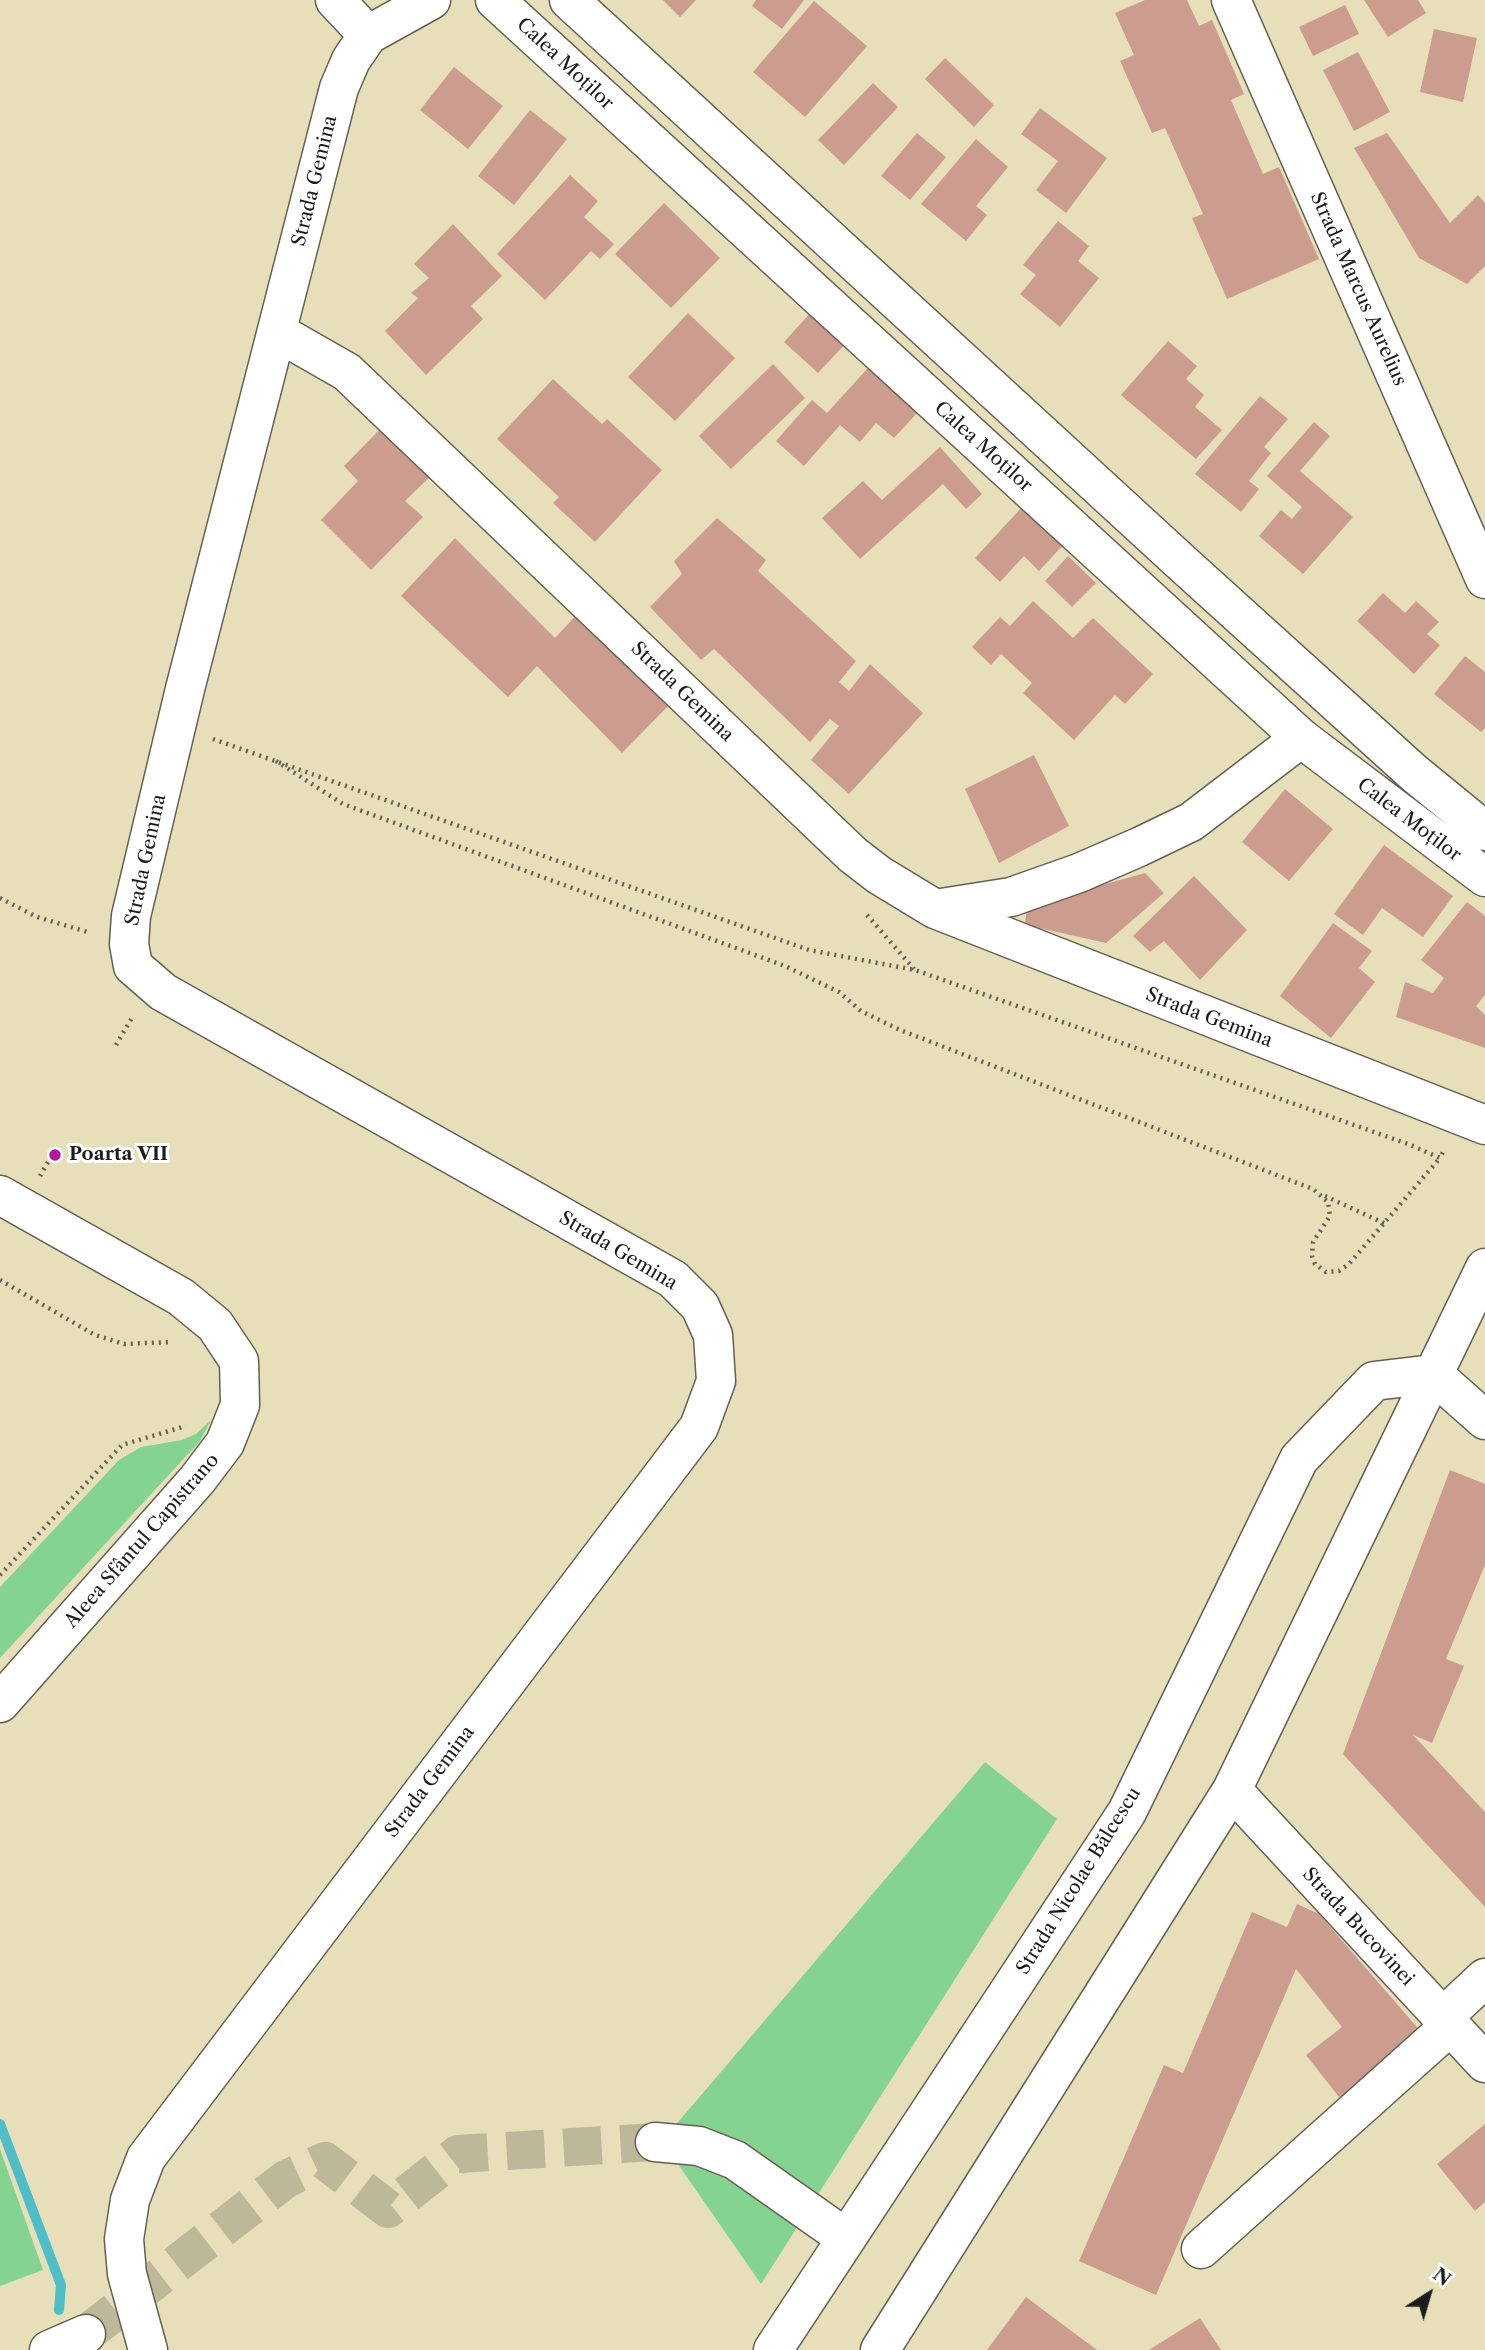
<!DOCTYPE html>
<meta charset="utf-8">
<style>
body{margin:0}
#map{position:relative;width:1485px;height:2350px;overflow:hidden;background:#e7dfba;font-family:"Libre Caslon Text",serif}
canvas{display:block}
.north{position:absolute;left:1394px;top:2259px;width:70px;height:70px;-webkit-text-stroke:5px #fff;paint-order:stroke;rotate:37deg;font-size:19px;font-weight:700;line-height:28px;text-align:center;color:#1c1c1c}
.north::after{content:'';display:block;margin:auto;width:24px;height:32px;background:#1c1c1c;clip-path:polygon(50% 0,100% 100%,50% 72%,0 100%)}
</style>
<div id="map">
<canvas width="1485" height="2350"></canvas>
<div class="north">N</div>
</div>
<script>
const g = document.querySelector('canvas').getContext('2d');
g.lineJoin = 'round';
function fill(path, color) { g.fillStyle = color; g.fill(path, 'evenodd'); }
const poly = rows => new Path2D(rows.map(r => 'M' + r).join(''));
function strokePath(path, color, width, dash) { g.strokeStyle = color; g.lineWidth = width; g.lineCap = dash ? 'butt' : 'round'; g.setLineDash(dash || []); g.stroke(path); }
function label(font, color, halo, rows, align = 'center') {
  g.font = font + ' "Libre Caslon Text",serif'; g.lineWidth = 6; g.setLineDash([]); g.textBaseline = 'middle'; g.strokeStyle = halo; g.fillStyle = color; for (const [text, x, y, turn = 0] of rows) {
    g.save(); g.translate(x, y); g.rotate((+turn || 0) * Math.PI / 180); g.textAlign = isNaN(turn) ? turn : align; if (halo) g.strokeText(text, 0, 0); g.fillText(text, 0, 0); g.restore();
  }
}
fill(poly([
 [211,1420,200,1441,0,1658,0,1587,119,1460,141,1447,182,1440,196,1434],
 [985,1762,1057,1819,761,2284,662,2141],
 [0,2149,43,2270,0,2286]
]), '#85d391');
strokePath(poly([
 [0,2124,61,2285,59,2310]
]), '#50bec7', 10);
fill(poly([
 [663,0,696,0,680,17],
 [756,0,804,0,782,29,752,6],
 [1145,0,1187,0,1199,26,1212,20,1244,94,1231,100,1263,174,1279,167,1319,259,1227,299,1192,218,1203,214,1165,128,1152,133,1120,61,1134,55,1115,13],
 [1364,0,1418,0,1426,13,1388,37],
 [814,1,867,46,805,117,753,72],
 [1345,5,1359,34,1313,56,1299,27],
 [1434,29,1477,38,1463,102,1420,92],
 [1358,52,1390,112,1354,131,1323,70],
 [945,58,994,105,974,127,925,79],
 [454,67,503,106,468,149,420,110],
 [873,83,898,107,844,165,818,140],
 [1040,108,1107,158,1066,213,1036,190,1058,161,1021,134],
 [530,110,567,139,514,205,478,176],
 [917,133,946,157,910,200,881,176],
 [1387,133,1450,223,1478,195,1485,203,1485,266,1467,284,1419,258,1354,148],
 [976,139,1008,167,976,206,987,215,966,241,921,204],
 [570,175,598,201,584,217,614,244,600,259,591,251,545,300,497,254],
 [664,203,720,258,671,308,615,254],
 [1058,221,1089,246,1078,261,1099,278,1060,327,1020,294,1036,275,1023,265],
 [453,224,502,276,471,306,483,319,426,375,385,331,418,298,411,293,429,278,414,264],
 [814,309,848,341,818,373,784,342],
 [688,313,735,358,675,421,628,377],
 [1168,341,1197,366,1186,379,1204,395,1195,407,1222,430,1196,459,1121,395],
 [773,364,805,398,731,469,699,436],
 [868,368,918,412,894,438,876,423,860,442,840,425,804,466,776,441,812,400,827,413],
 [553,379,602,424,607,419,662,470,595,542,553,503,559,497,497,439],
 [1260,396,1288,419,1264,447,1271,453,1249,481,1259,489,1241,512,1195,474],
 [388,421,439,468,405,501,423,517,371,570,321,520,358,481,344,466],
 [1314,422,1330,436,1300,471,1353,517,1303,574,1259,536,1281,510,1292,519,1302,507,1267,476],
 [940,447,982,494,966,509,943,484,860,559,822,518,863,481,882,500],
 [1023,506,1064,544,1039,571,1024,556,1000,582,975,558],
 [717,518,766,560,758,571,856,661,839,682,849,691,870,664,923,713,849,794,811,760,839,726,830,719,810,742,714,649,701,660,650,607,682,574,674,561],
 [455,538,555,638,581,610,672,702,622,753,537,666,508,697,401,596],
 [1068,556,1096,583,1072,607,1045,581],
 [1383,593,1405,613,1416,601,1439,622,1427,634,1440,645,1414,674,1357,621],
 [1033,601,1073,638,1093,618,1153,674,1125,704,1115,695,1074,740,1023,693,1032,683,1001,654,991,665,972,647,1000,617,1010,626],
 [1465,656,1485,672,1485,728,1481,732,1434,694],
 [1034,755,1069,826,999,863,965,789],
 [1285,789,1333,829,1289,881,1242,842],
 [1384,845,1453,896,1423,937,1382,908,1363,935,1334,914],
 [1145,873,1164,893,1106,943,1025,925,1027,906],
 [1194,876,1247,930,1200,980,1164,941,1150,952,1133,936],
 [1467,902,1485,916,1485,995,1476,1006,1485,1015,1485,1048,1396,1017,1405,982,1433,993,1444,978,1421,960],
 [1333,923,1372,951,1359,968,1375,982,1331,1038,1280,996],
 [1450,1470,1485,1484,1485,1565,1446,1659,1464,1666,1432,1743,1413,1735,1485,1812,1485,1907,1343,1754],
 [1297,1904,1319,1914,1423,2034,1343,2102,1306,2055,1342,2027,1296,1969,1156,2295,1079,2261,1164,2065,1183,2073,1252,1912,1287,1927],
 [1485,2124,1485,2202,1475,2211,1437,2164],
 [1026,2297,1097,2350,987,2350],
 [1200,2318,1221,2350,1149,2350]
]), '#cc9c8e');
strokePath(poly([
 [86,2334,286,2179,325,2161,388,2209,458,2154,655,2142]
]), '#beb89a', 38, [38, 19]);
const minor = poly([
 [335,0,368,35],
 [1231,0,1485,579],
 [277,332,347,372,853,855,879,875,935,909,1485,1125],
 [935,909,1011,897,1079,873,1139,847,1191,822,1301,738],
 [0,1195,181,1297,215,1325,239,1361,240,1405,225,1443,197,1480,0,1703],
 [1232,1790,1485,2063],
 [1442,2018,1485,1978],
 [655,2142,699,2146,735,2160,846,2238],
 [1201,2249,1450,2026],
 [49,2350,86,2334],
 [148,2350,127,2274,124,2239,130,2200,146,2158,699,1427,716,1381,713,1335,700,1306,673,1279,163,992,133,966,129,944,131,916,185,689,339,88,351,60,368,35,431,0],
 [773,2350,1127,1812,1299,1459,1374,1381,1433,1374,1485,1420],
 [880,2350,1232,1790,1485,1268]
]);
const major = poly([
 [495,0,1301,738,1485,877],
 [569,0,1182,563,1414,773,1485,831]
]);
strokePath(minor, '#636053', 41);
strokePath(major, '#636053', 41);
strokePath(poly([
 [213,739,809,950,915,970,1408,1144,1440,1158,1444,1150],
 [276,761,343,804,785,966,839,992,861,1011,900,1030,1313,1189,1328,1202,1330,1216,1313,1242,1312,1256,1315,1264,1326,1272,1339,1271,1349,1264,1440,1158],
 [0,898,37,917,91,933],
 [867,915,914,969],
 [116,1045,133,1016],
 [40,1176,52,1155],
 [1325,1196,1386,1224],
 [0,1280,95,1335,124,1344,171,1342],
 [0,1575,122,1445,186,1426]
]), '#636053', 4.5, [2, 5]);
strokePath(minor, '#fff', 38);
strokePath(major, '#fff', 38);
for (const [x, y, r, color] of [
 [55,1155,7,"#b5179e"]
]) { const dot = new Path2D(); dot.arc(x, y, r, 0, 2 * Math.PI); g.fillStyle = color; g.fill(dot); strokePath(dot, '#fff', 2.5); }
label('19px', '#1c1c1c', '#fff', [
 ["Calea Moților",565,64,43],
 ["Strada Gemina",315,181,-76],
 ["Strada Marcus Aurelius",1358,289,66],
 ["Calea Moților",983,447,42],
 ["Strada Gemina",682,692,44],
 ["Calea Moților",1409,820,37],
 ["Strada Gemina",146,860,-78],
 ["Strada Gemina",1209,1018,21],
 ["Strada Gemina",618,1251,31],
 ["Aleea Sfântul Capistrano",142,1541,-49],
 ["Strada Gemina",430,1782,-53],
 ["Strada Nicolae Bălcescu",1079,1881,-58],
 ["Strada Bucovinei",1358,1927,47]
]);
label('bold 19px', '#1c1c1c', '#fff', [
 ["Poarta VII",69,1155]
], 'left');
</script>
